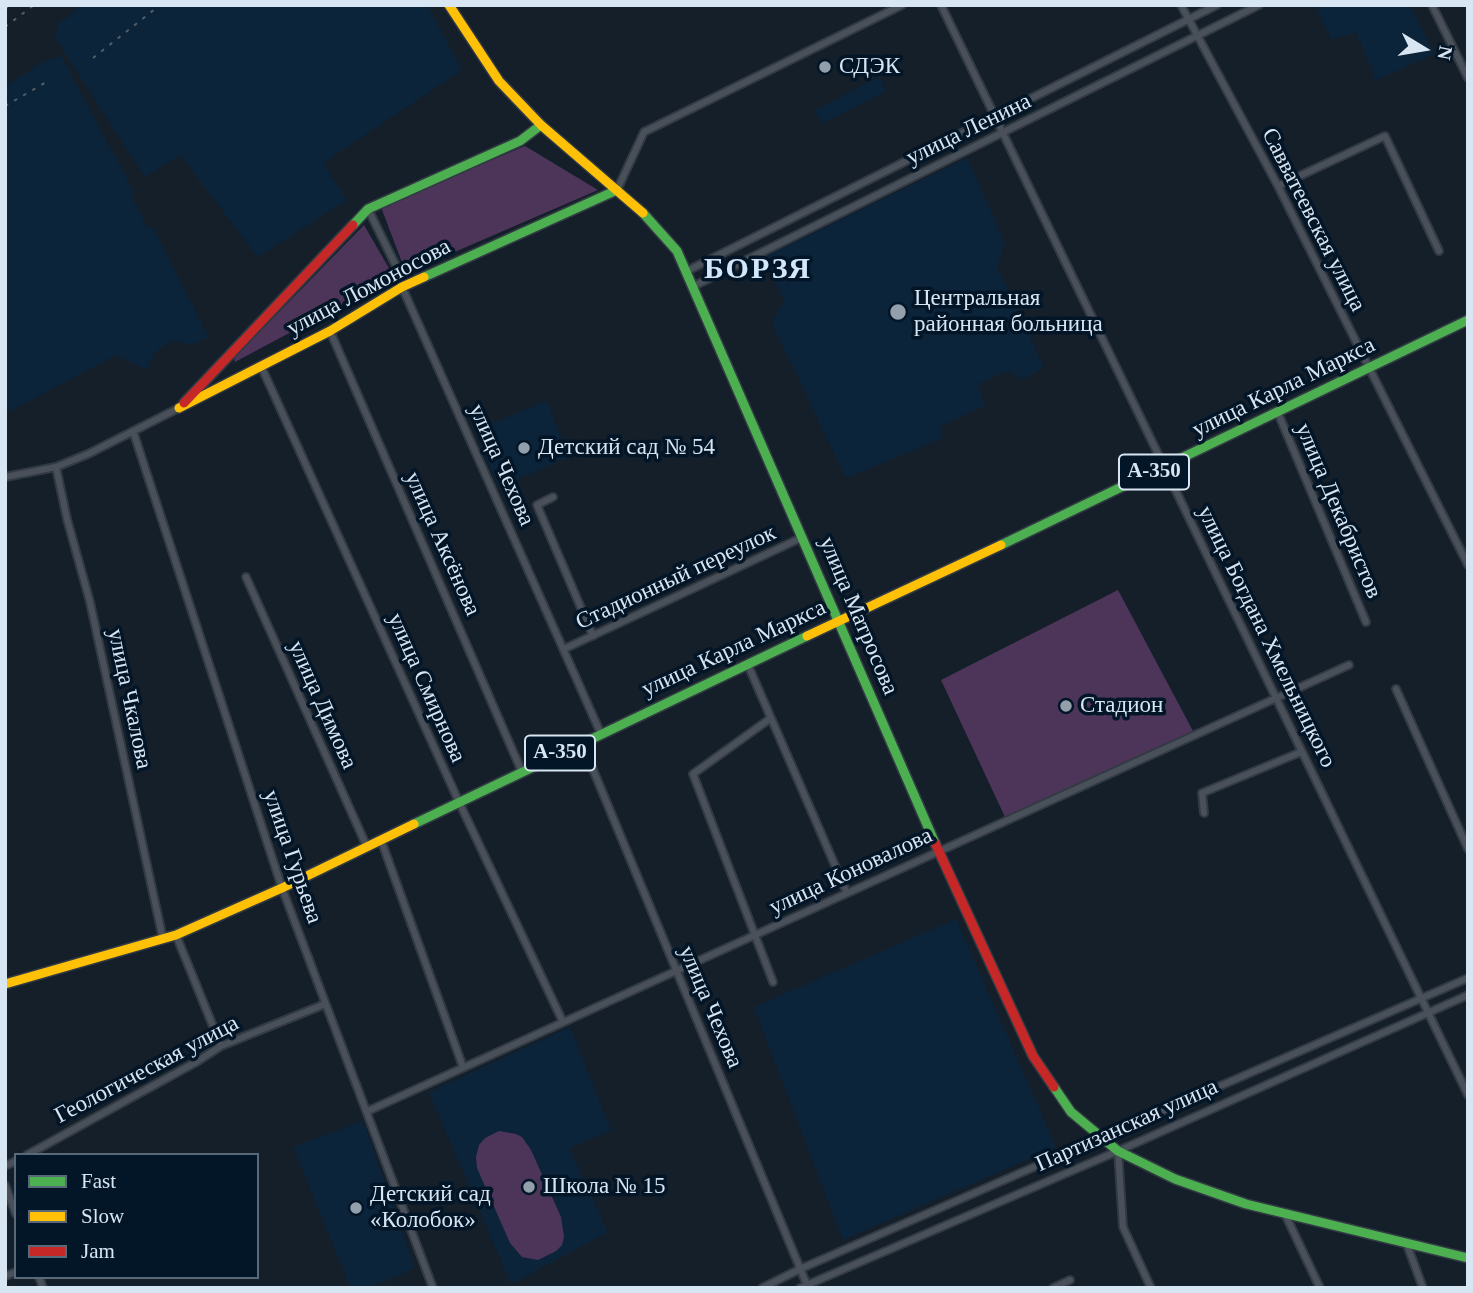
<!DOCTYPE html>
<meta charset="utf-8">
<style>
body{margin:0}
#map{position:relative;width:1473px;height:1293px;overflow:hidden;background:#141f2a;font-family:Georgia,serif}
canvas{display:block}
.frame{position:absolute;inset:0;border:7px solid #d8e5f2;pointer-events:none}
.legend{position:absolute;left:14px;top:1153px;width:245px;height:126px;box-sizing:border-box;background:#031628;border:2px solid #586979;margin:0;padding:9px 12px;list-style:none;font-size:21px;color:#d8e5f2}
.legend li{display:flex;align-items:center;gap:14px;height:35px}
.legend b{width:35px;border:2px solid #586979}
.north{position:absolute;left:1389px;top:14px;width:70px;height:70px;-webkit-text-stroke:5px #031628;paint-order:stroke;rotate:101deg;font-size:19px;font-weight:700;line-height:28px;text-align:center;color:#d8e5f2}
.north::after{content:'';display:block;margin:auto;width:24px;height:32px;background:#d8e5f2;clip-path:polygon(50% 0,100% 100%,50% 72%,0 100%)}
</style>
<div id="map">
<canvas width="1473" height="1293"></canvas>
<div class="frame"></div>
<ul class="legend">
<li><b style="height:9px;background:#4caf50"></b>Fast</li>
<li><b style="height:9px;background:#ffc107"></b>Slow</li>
<li><b style="height:9px;background:#c62828"></b>Jam</li>
</ul>
<div class="north">N</div>
</div>
<script>
const g = document.querySelector('canvas').getContext('2d');
g.lineJoin = 'round';
function fill(path, color) { g.fillStyle = color; g.fill(path, 'evenodd'); }
const poly = rows => new Path2D(rows.map(r => 'M' + r).join(''));
function strokePath(path, color, width, dash) { g.strokeStyle = color; g.lineWidth = width; g.lineCap = dash ? 'butt' : 'round'; g.setLineDash(dash || []); g.stroke(path); }
function label(font, color, halo, rows, align = 'center') {
  g.font = font + ' Georgia,serif'; g.lineWidth = 7; g.setLineDash([]); g.textBaseline = 'middle'; g.strokeStyle = halo; g.fillStyle = color; for (const [text, x, y, turn = 0] of rows) {
    g.save(); g.translate(x, y); g.rotate((+turn || 0) * Math.PI / 180); g.textAlign = isNaN(turn) ? turn : align; if (halo) g.strokeText(text, 0, 0); g.fillText(text, 0, 0); g.restore();
  }
}
fill(poly([
 [82,5,427,5,462,70,323,163,347,200,258,257,180,155,145,177,55,38,58,24],
 [1315,5,1410,5,1435,54,1376,80,1356,32,1332,40],
 [61,56,134,192,131,196,147,227,153,228,209,337,191,345,174,340,155,352,147,370,116,355,5,414,5,87,43,62],
 [879,77,886,91,822,124,815,110],
 [967,158,1005,243,997,266,1044,368,1023,379,1008,371,978,384,985,405,940,427,943,438,846,478,772,323,784,301,764,257],
 [546,401,569,457,499,487,478,440,492,434,488,425],
 [956,919,1056,1147,843,1240,754,1007],
 [570,1027,611,1130,569,1148,608,1232,511,1284,429,1092],
 [363,1121,415,1268,369,1288,351,1288,293,1147]
]), '#0c243a');
fill(poly([
 [525,146,598,190,406,273,381,207],
 [364,225,394,277,235,362,234,358],
 [1118,590,1193,731,1005,817,941,680],
 [499,1131,516,1134,522,1137,531,1150,561,1217,564,1237,562,1245,556,1251,538,1260,522,1257,510,1243,477,1168,476,1157,479,1145,485,1138]
]), '#4d355a');
const street = poly([
 [941,5,1468,1095],
 [1181,5,1278,186,1468,565],
 [1432,5,1468,78],
 [1278,186,1385,136,1439,251],
 [617,190,644,132,902,5],
 [368,209,399,272,402,287,601,734],
 [687,271,1217,5],
 [694,286,1259,5],
 [330,331,522,772],
 [261,366,459,802,563,1022],
 [1278,413,1366,622],
 [133,431,282,888,433,1288],
 [56,467,67,519,90,602,163,939],
 [5,477,56,467,88,454,179,408],
 [553,497,537,505,593,636],
 [246,577,367,847],
 [564,649,803,537],
 [748,665,847,893],
 [1396,689,1468,849],
 [771,718,693,774,773,982],
 [582,743,807,1285],
 [1204,813,1202,793,1301,752],
 [381,840,463,1067],
 [176,935,221,1046],
 [368,1111,1349,665],
 [1118,1151,1123,1227,1151,1288],
 [27,1155,198,1061,221,1046,325,1004],
 [5,1166,16,1161],
 [5,1185,16,1214],
 [1285,1214,1320,1288],
 [1406,1242,1423,1288],
 [5,1276,16,1272],
 [39,1277,43,1288],
 [762,1288,800,1269,1468,978],
 [800,1288,1118,1151,1468,995],
 [1053,1288,1070,1280]
]);
const fast = poly([
 [643,213,677,251,935,843],
 [353,225,368,209,520,141,541,125],
 [424,277,617,190],
 [1001,545,1468,320],
 [414,824,807,636],
 [1054,1087,1071,1112,1118,1151,1175,1179,1246,1204,1468,1258]
]);
const slow = poly([
 [449,5,499,81,541,125,643,213],
 [179,408,330,331,402,287,424,277],
 [807,636,1001,545],
 [5,984,176,935,282,888,414,824]
]);
const jam = poly([
 [184,403,353,225],
 [935,843,1033,1056,1054,1087]
]);
strokePath(street, '#323a43', 10);
strokePath(fast, '#323a43', 12);
strokePath(slow, '#323a43', 12);
strokePath(jam, '#323a43', 12);
strokePath(street, '#495059', 6);
strokePath(fast, '#4caf50', 9);
strokePath(slow, '#ffc107', 9);
strokePath(jam, '#c62828', 9);
strokePath(poly([
 [5,9,10,5],
 [5,27,34,5],
 [93,58,160,5],
 [5,106,50,80]
]), '#565f66', 2, [3.5, 7]);
for (const [x, y, r, color] of [
 [825,67,7,"#93a0ac"],
 [898,312,9,"#93a0ac"],
 [524,448,7,"#93a0ac"],
 [1066,706,7,"#93a0ac"],
 [529,1187,7,"#93a0ac"],
 [356,1208,7,"#93a0ac"]
]) { const dot = new Path2D(); dot.arc(x, y, r, 0, 2 * Math.PI); g.fillStyle = color; g.fill(dot); strokePath(dot, '#031628', 2.5); }
for (const [x, y, w] of [
 [1154,472,70],
 [560,753,70]
]) { const box = new Path2D(); box.roundRect(x - w / 2, y - 17.5, w, 35, 5); g.fillStyle = '#031628'; g.fill(box); strokePath(box, '#d8e5f2', 2); }
label('bold 21px', '#d8e5f2', null, [
 ["А-350",1154,472],
 ["А-350",560,753]
]);
label('23px', '#d8e5f2', '#031628', [
 ["СДЭК",839,67],
 ["Центральная",914,299],
 ["районная больница",914,325],
 ["Детский сад № 54",538,448],
 ["Стадион",1080,706],
 ["Школа № 15",543,1187],
 ["Детский сад",370,1195],
 ["«Колобок»",370,1221]
], 'left');
label('23px', '#d8e5f2', '#031628', [
 ["улица Ленина",969,130,-26],
 ["Савватеевская улица",1313,220,63],
 ["улица Ломоносова",369,288,-28],
 ["улица Карла Маркса",1284,388,-26],
 ["улица Чехова",501,465,66],
 ["улица Декабристов",1338,511,67],
 ["улица Аксёнова",442,544,66],
 ["Стадионный переулок",676,578,-25],
 ["улица Матросова",858,616,67],
 ["улица Богдана Хмельницкого",1266,637,64],
 ["улица Карла Маркса",734,649,-25],
 ["улица Смирнова",426,688,66],
 ["улица Чкалова",129,699,78],
 ["улица Димова",322,705,66],
 ["улица Гурьева",292,857,71],
 ["улица Коновалова",851,872,-25],
 ["улица Чехова",710,1007,67],
 ["Геологическая улица",147,1070,-28],
 ["Партизанская улица",1127,1126,-24]
]);
g.letterSpacing = '2px';
label('bold 30px', '#d3e7fc', '#031628', [
 ["БОРЗЯ",758,270]
]);
g.letterSpacing = '0px';
</script>
